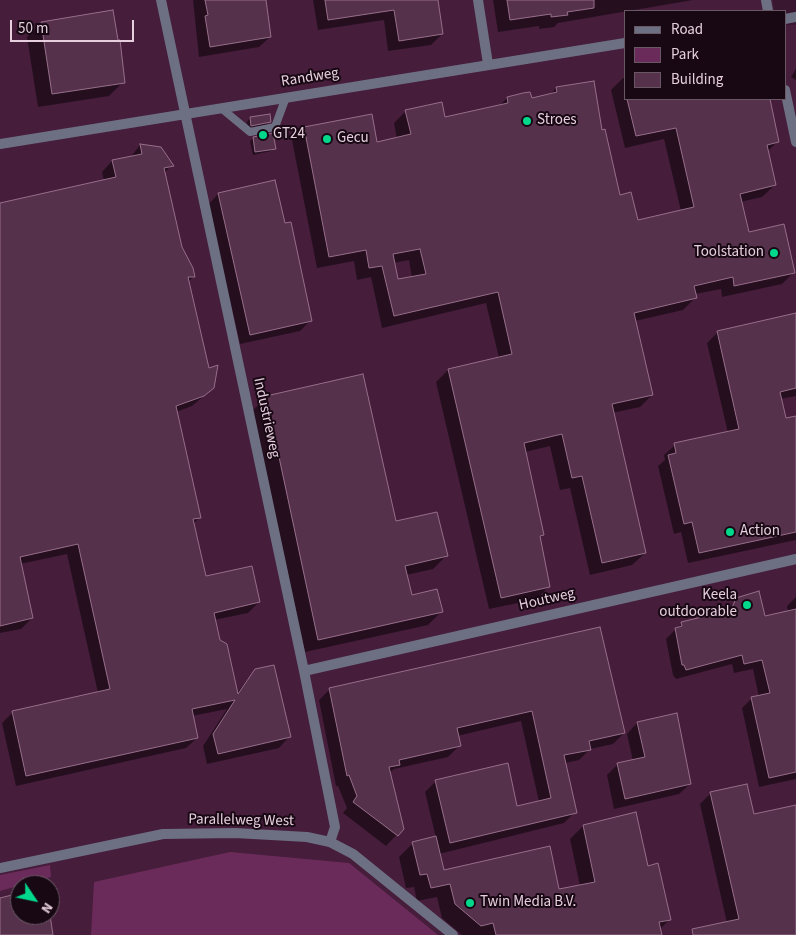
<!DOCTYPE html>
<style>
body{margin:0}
#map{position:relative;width:796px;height:935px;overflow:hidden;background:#391730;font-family:"Source Sans 3",sans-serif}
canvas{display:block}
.legend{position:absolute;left:624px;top:10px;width:162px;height:90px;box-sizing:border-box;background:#170813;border:1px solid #6a5764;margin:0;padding:6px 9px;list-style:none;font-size:15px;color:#e6cede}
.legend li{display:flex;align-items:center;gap:10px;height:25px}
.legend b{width:25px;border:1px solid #6a5764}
.north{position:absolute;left:10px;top:875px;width:50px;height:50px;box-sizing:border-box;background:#170813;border:1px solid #6a5764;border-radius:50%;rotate:124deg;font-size:14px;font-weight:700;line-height:20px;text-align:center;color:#e6cede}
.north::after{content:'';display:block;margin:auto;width:18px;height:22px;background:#00d98c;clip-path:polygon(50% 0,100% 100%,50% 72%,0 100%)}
.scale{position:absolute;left:10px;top:20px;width:124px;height:22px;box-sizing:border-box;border:2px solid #e6cede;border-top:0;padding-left:6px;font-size:15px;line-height:18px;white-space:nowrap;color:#e6cede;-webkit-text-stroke:4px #170813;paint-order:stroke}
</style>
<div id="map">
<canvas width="796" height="935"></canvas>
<ul class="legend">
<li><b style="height:6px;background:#6d7083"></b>Road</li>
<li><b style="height:14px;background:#6b2b5a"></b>Park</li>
<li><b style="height:14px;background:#56314b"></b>Building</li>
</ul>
<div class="north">N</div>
<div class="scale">50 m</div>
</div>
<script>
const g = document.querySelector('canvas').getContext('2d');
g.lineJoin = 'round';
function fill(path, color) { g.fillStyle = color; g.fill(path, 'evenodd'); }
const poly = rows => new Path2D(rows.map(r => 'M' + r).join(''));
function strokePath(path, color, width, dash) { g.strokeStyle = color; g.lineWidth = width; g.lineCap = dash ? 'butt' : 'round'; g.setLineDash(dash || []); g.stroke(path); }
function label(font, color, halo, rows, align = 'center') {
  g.font = font + ' "Source Sans 3",sans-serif'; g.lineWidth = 4; g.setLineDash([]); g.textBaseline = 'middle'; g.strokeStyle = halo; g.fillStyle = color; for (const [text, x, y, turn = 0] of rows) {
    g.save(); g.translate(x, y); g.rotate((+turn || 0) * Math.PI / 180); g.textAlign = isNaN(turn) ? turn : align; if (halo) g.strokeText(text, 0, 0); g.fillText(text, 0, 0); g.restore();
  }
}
fill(poly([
 [0,0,773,0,774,11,625,11,625,99,785,99,785,25,796,25,796,935,0,935],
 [20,885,50,885,50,915,20,915]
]), '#461d3b');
fill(poly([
 [230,852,349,863,438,935,91,935,94,882],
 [50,865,51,877,0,891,0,875]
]), '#6b2b5a');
fill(poly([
 [193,0,265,0,270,37,259,47,199,57],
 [313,0,436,0,442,34,431,45,388,51,384,20,318,30],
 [493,0,693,0,558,23,554,27,539,29,539,26,498,32],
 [41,23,123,82,109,96,38,107,27,37],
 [796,69,796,80,791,77],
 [623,78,625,78,625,99,768,99,778,141,767,152,775,185,762,197,740,202,748,233,794,272,782,284,722,297,721,289,695,294,695,298,683,310,635,321,652,395,640,407,612,413,645,553,632,565,590,575,570,488,560,490,550,446,525,452,543,535,539,539,549,586,537,599,489,609,436,382,448,370,499,358,486,303,382,328,371,277,357,280,354,261,317,268,292,140,305,128,376,143,397,139,394,123,406,111,444,118,499,106,507,98,524,94,531,99,550,95,556,88,601,132,619,196,637,221,681,211,664,139,625,148,611,90],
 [409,260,412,278,397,281,393,263],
 [250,118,269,122,266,125,248,128,247,122],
 [254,138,274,148,271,151,253,155,250,141],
 [140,145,161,149,172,165,164,173,181,248,193,277,188,282,213,388,192,406,176,412,200,517,193,524,205,578,259,602,248,613,214,620,219,641,237,693,255,670,289,737,279,748,207,764,203,746,227,709,192,716,197,738,186,748,16,786,2,723,13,712,98,693,67,554,20,564,32,618,21,629,0,633,0,204,104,181,102,172,112,161,130,158],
 [274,182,284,225,311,320,300,331,240,344,208,205,218,194],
 [796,314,796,396,780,399,785,420,796,417,796,540,688,563,681,532,674,534,658,466,665,460,664,455,675,445,728,433,707,343,718,332],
 [362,375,395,523,446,556,433,569,406,575,411,597,441,612,428,625,305,652,253,410,266,397],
 [796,597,796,779,759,787,742,708,752,698,759,697,753,669,734,673,732,664,676,679,673,675,666,639,682,623,725,613,737,599,764,618,788,612,787,606],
 [600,629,624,733,613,744,590,749,579,760,565,763,575,812,564,823,439,854,443,871,558,891,580,886,570,839,583,826,635,814,647,867,670,919,659,930,661,935,462,935,442,918,437,897,417,901,414,887,406,888,399,857,413,843,436,838,425,792,436,781,516,807,539,802,521,721,457,736,459,746,448,757,394,769,389,773,402,829,386,846,343,813,347,808,338,786,336,786,319,700,330,689],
 [637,723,690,784,679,794,614,809,607,775,618,764,633,761,627,734],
 [711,793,753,815,796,806,796,935,692,935,698,929,727,923,700,804]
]), '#0007');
const building = poly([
 [205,0,266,0,271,37,210,47,205,16,208,15,205,0],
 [325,0,438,0,443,34,399,41,394,10,328,20,325,0],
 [507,0,594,0,594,8,567,12,568,15,551,17,551,14,510,20,507,0],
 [113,10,118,40,120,40,125,83,52,94,41,22,113,10],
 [594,81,602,130,605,129,620,195,631,192,638,220,694,207,676,128,636,136,627,99,770,99,779,142,767,145,776,185,740,194,749,232,784,224,795,273,734,286,733,277,694,286,697,298,634,313,653,395,612,404,646,553,602,563,582,476,572,478,562,434,524,443,544,535,540,536,550,587,501,598,448,369,512,354,498,292,394,316,382,266,369,268,366,250,329,257,304,127,372,114,377,142,411,134,405,110,442,102,445,117,508,103,507,97,523,93,530,92,532,98,557,92,556,87,594,81],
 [420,249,426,274,398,279,393,254,420,249],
 [270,114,271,122,251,126,250,117,270,114],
 [273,133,276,149,255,152,253,137,273,133],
 [140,144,161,147,174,166,164,168,182,247,193,268,195,277,188,277,209,368,218,365,214,388,204,396,176,406,201,518,193,519,206,576,252,566,260,602,214,613,220,640,227,644,238,694,255,669,274,665,291,737,218,754,213,734,235,700,192,709,198,738,26,776,12,711,110,689,78,544,20,557,33,618,0,626,0,203,116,177,112,160,142,154,140,144],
 [275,180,285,223,291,222,312,321,250,335,218,193,275,180],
 [796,313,796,388,780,392,786,418,796,416,796,532,699,553,692,522,684,524,668,455,676,453,674,443,739,429,717,331,796,313],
 [363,374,396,521,437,512,448,556,405,566,412,595,437,589,443,612,318,640,266,396,363,374],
 [759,591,765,616,796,609,796,772,769,778,751,697,770,693,762,660,744,664,742,655,686,670,684,665,682,665,675,628,682,626,681,622,731,610,736,598,759,591],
 [600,627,625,733,589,741,591,750,564,755,577,813,450,843,435,780,508,763,517,806,551,798,532,711,457,728,461,746,399,760,400,765,389,767,404,829,398,836,353,802,357,796,349,775,347,776,329,688,600,627],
 [677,713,691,784,625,799,617,763,645,757,637,722,677,713],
 [747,784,754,814,796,805,796,935,693,935,692,929,739,919,710,792,747,784],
 [636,812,648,866,658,863,671,920,659,922,662,935,496,935,493,923,481,926,455,904,450,884,431,888,427,874,420,875,412,842,436,836,444,870,550,846,559,889,595,882,583,825,636,812],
 [20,893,20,915,50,915,53,935,0,935,0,898,20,893]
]);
fill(building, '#56314b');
strokePath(building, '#976e8a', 1);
strokePath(poly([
 [221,108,250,132,275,127,286,97]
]), '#6d7083', 8);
strokePath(poly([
 [161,0,304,671,335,827,330,842],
 [478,0,488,64],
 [766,0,768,11],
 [785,19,796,17],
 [785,90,796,142],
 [0,144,625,43],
 [304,671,796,559]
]), '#6d7083', 10);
strokePath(poly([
 [0,868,163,834,235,833,307,837,330,842,353,854,453,935]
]), '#6d7083', 10);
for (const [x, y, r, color] of [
 [527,121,5,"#00d98c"],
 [263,135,5,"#00d98c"],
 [327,139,5,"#00d98c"],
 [774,253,5,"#00d98c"],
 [730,532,5,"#00d98c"],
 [747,605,5,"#00d98c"],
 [470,903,5,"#00d98c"]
]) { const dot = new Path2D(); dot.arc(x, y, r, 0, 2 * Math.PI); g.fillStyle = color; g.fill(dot); strokePath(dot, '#170813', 2); }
label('15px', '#e6cede', '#170813', [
 ["Randweg",310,78,-9],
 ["Industrieweg",266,418,78],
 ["Houtweg",547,600,-13],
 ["Parallelweg West",241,821,1]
]);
label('15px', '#e6cede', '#170813', [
 ["Stroes",537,121],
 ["GT24",273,135],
 ["Gecu",337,139],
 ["Toolstation",764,253,"right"],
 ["Action",740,532],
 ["Keela",737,596,"right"],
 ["outdoorable",737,613,"right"],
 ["Twin Media B.V.",480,903]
], 'left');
</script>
